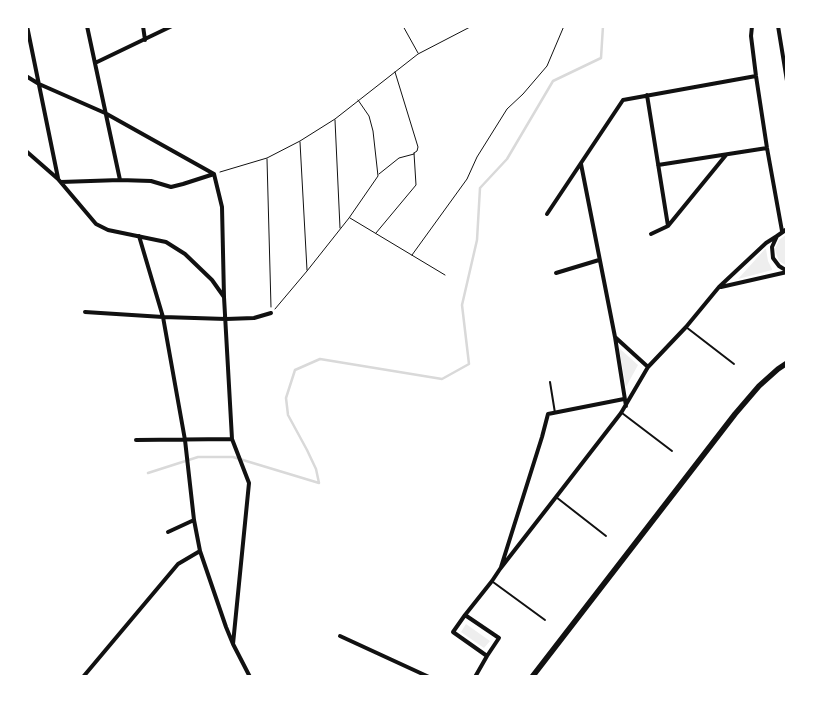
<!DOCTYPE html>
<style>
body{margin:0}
#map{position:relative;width:813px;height:703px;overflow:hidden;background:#fff;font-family:Montserrat,sans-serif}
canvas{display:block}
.frame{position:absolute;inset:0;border:28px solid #fff;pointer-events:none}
</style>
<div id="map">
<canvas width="813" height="703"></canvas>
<div class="frame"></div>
</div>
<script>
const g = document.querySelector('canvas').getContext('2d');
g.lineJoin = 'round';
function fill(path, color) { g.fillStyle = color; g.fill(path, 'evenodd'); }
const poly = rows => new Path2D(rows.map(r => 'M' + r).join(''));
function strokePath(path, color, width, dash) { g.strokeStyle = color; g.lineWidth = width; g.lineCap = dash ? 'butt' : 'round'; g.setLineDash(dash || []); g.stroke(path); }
fill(poly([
 [787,234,787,266,779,261,776,253,775,249,779,240],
 [765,249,766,249,768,261,772,269,772,270,738,279],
 [619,348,638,365,626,387],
 [466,624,490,641,484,648,461,632]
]), '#eee');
strokePath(poly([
 [148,473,198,457,233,457,319,483,316,469,307,450,288,415,286,398,295,370,320,359,442,379,469,364,462,305,477,240,480,188,507,159,553,81,601,58,603,26]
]), '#d9d9d9', 2.5);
strokePath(poly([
 [403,26,418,53],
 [395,72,418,147,417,151,414,153],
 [335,120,340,228],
 [300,142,307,270],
 [267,159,271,307],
 [220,172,267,158,300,141,335,119,418,54,472,26],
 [379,174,399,158,414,154],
 [350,218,445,275],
 [376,233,416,185,414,153],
 [412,255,467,179,477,157,507,109,523,94,547,66,564,26],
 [275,309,307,271,349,218,378,176,373,131,369,116,358,100]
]), '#111', 1);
strokePath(poly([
 [686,327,734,364],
 [550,382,555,413],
 [622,413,672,451],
 [556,497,606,536],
 [493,582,545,620]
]), '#111', 2);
strokePath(poly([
 [27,26,58,178],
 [87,26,120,180],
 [143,26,145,40],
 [752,26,751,36,756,76,767,148,782,231],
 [778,26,787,81],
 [95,63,172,26],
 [26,76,39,84,105,113,214,174],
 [647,95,668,226],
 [26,151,58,179,96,224,108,230,166,242,185,254,212,280,224,297],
 [581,164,615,337,626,406],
 [658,165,767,148],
 [214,174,222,207,224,297,232,439,249,483,233,644],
 [61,182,120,180,151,181,171,187,183,184,214,174],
 [547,214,623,100,756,76],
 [787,229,777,236,772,247,773,258,779,266,787,271],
 [651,234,668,226,726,155],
 [139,236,163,317,185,440,194,520,200,551,226,627,233,644,250,677],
 [556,273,599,260],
 [721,287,787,272],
 [85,312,163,317,226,319,254,318,271,313],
 [615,337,648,367],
 [136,440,232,439],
 [168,532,194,520],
 [501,567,542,437,548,414,624,399],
 [465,615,499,638,487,656,453,632,465,615,492,581,500,569,556,497,621,413,648,367,686,327,719,287,766,243,777,236],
 [340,636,429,677],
 [83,677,178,564,200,551],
 [475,677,487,656]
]), '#111', 4);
strokePath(poly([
 [532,677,735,414,759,386,778,369,787,363]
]), '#111', 5.5);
</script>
